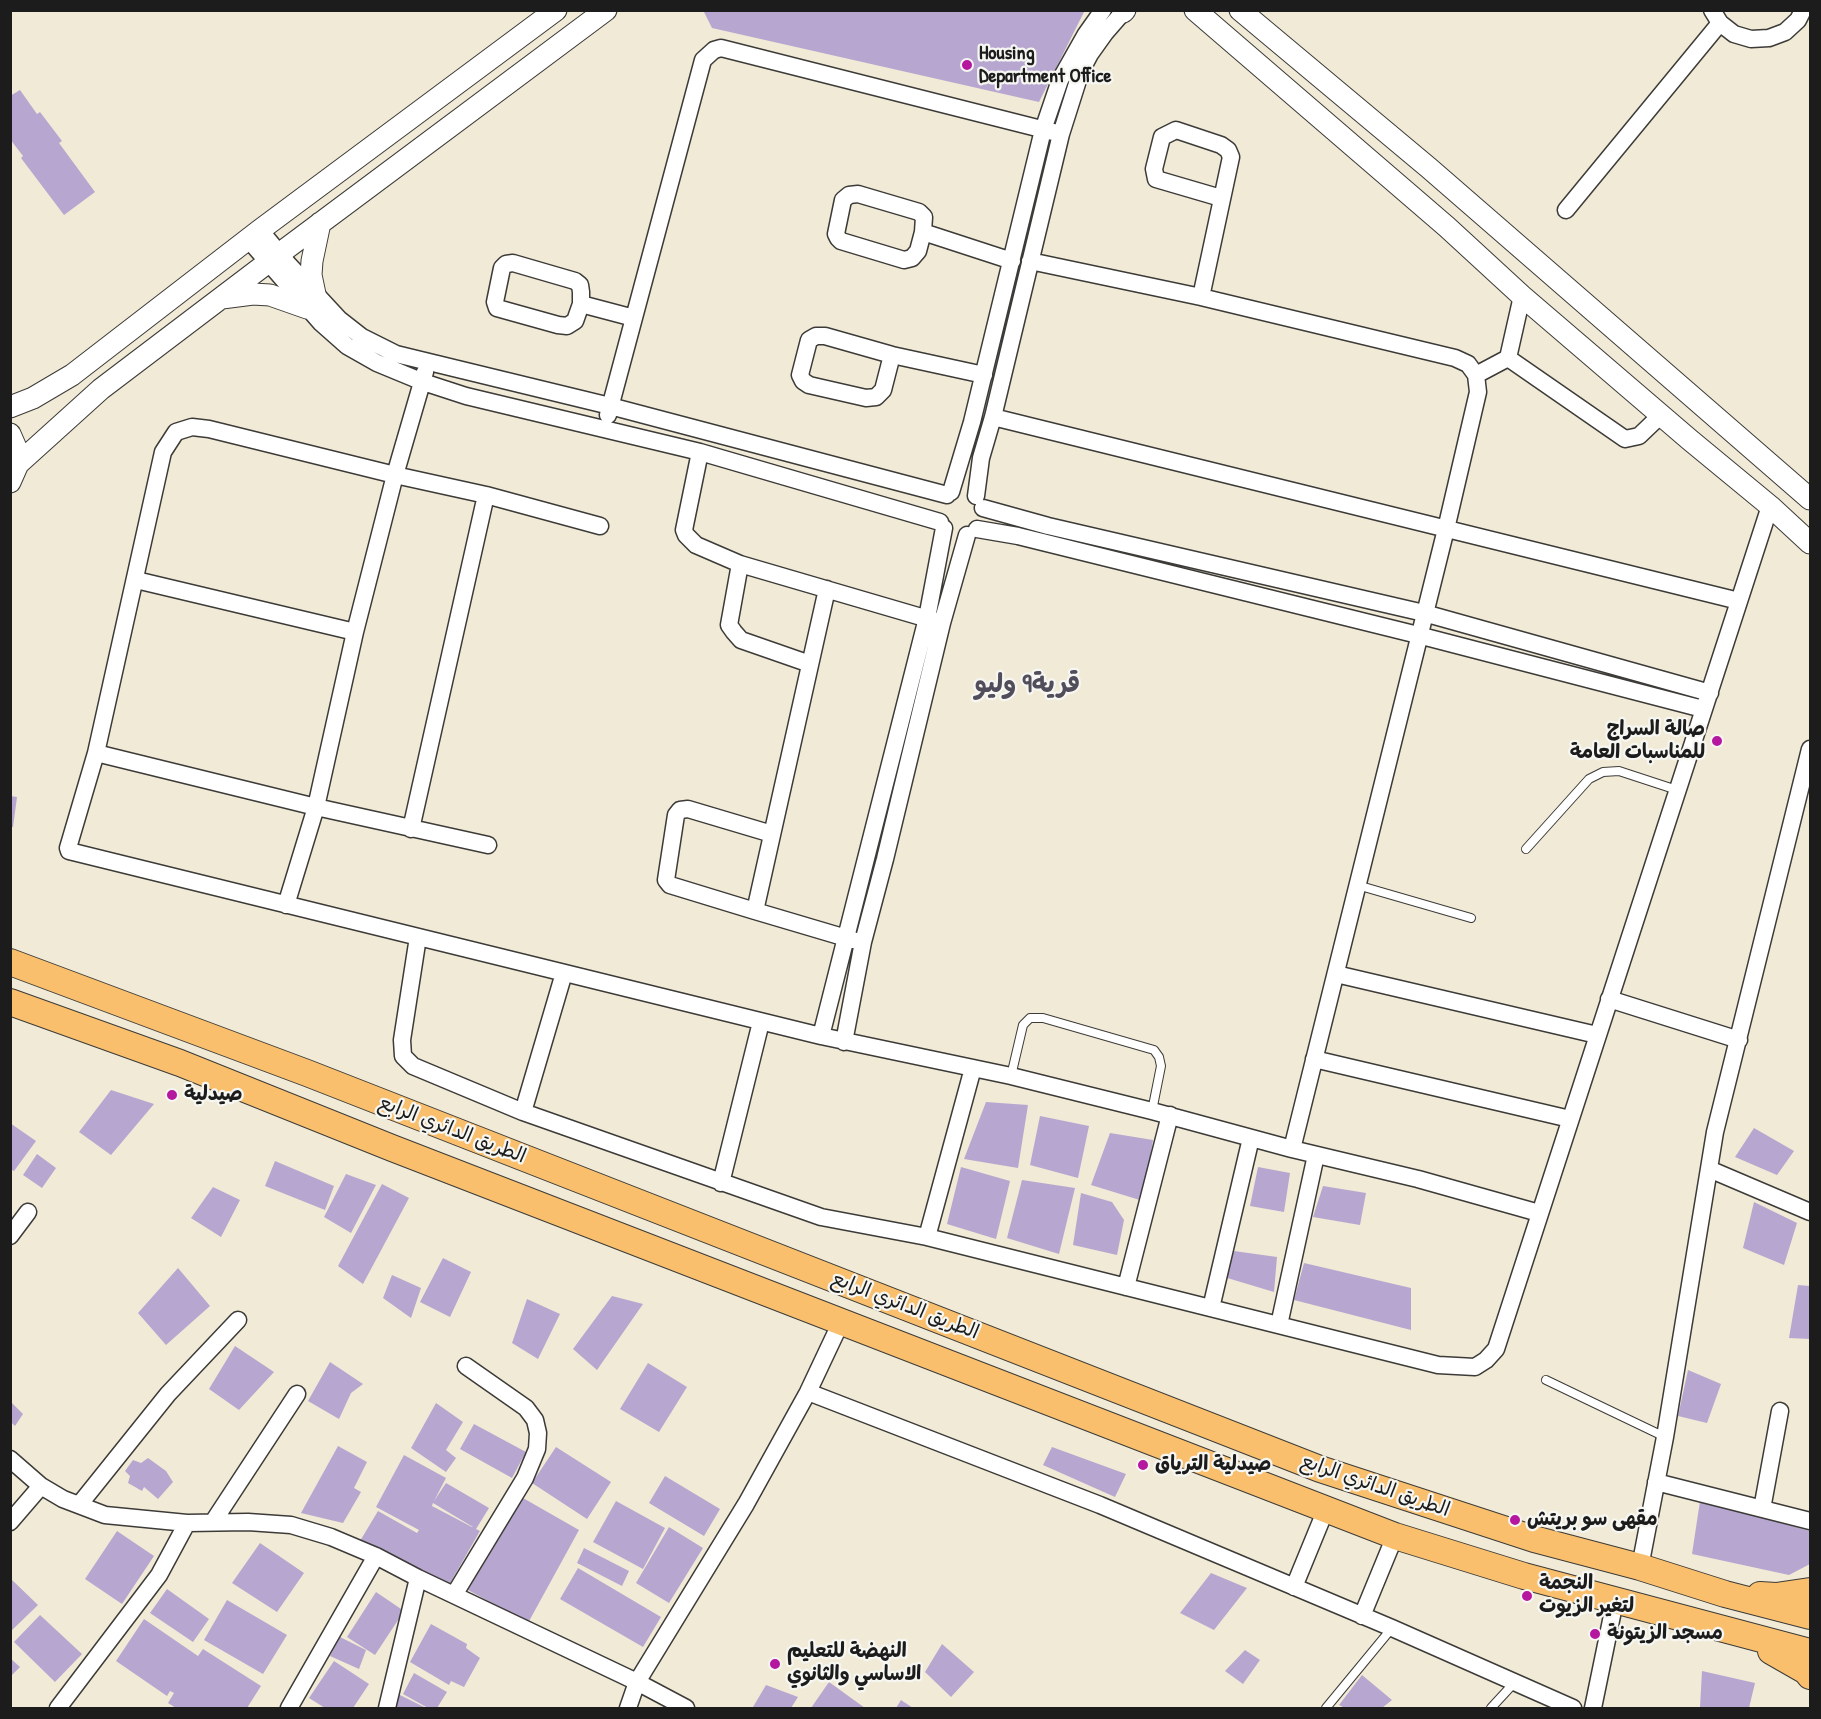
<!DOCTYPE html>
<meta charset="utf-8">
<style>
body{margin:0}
#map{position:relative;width:1821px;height:1719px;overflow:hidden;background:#f1ead6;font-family:"Patrick Hand",sans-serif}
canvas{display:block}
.frame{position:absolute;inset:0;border:12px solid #1c1c1c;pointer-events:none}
</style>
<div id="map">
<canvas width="1821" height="1719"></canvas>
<div class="frame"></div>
</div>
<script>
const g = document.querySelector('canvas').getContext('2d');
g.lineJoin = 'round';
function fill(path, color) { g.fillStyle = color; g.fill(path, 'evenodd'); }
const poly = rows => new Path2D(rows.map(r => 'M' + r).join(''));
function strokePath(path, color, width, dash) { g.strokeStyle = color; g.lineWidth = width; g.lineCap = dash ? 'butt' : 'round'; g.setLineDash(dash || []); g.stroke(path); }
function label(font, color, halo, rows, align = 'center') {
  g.font = font + ' "Patrick Hand","Playpen Sans Arabic",sans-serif'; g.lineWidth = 4.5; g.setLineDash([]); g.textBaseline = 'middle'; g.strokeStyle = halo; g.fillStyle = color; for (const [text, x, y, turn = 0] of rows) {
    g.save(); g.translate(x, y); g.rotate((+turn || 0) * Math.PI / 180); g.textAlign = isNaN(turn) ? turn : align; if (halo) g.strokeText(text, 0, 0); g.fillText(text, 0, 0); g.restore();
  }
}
fill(poly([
 [703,10,1085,10,1039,102,712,28],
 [20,90,37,114,40,112,62,141,59,143,95,192,64,215,21,158,23,156,10,139,10,96],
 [10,796,17,797,13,827,10,827],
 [111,1090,154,1104,111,1155,79,1132],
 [986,1102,1028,1105,1018,1168,964,1159],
 [1040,1116,1089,1126,1078,1178,1030,1165],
 [10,1123,36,1141,14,1171,10,1169],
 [1754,1128,1794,1151,1777,1175,1735,1157],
 [1110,1133,1153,1140,1143,1201,1091,1185],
 [37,1154,56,1168,42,1188,23,1175],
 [275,1161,334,1186,325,1210,265,1186],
 [961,1167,1010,1181,996,1239,947,1224],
 [1258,1167,1290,1173,1284,1212,1250,1206],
 [346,1174,376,1185,351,1233,324,1217],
 [1022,1180,1075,1188,1059,1254,1007,1238],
 [382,1184,409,1198,363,1284,338,1266],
 [1323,1186,1366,1193,1360,1225,1313,1217],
 [213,1187,240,1200,221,1237,191,1218],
 [1081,1193,1112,1202,1124,1220,1117,1255,1073,1245],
 [1754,1202,1797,1223,1784,1265,1743,1248],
 [1234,1251,1277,1257,1274,1292,1224,1277],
 [443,1258,471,1272,450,1317,420,1302],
 [1304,1263,1411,1288,1411,1330,1294,1300],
 [178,1268,210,1306,166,1345,138,1313],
 [392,1275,421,1288,411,1318,383,1298],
 [1798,1285,1810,1286,1810,1339,1789,1338],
 [612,1296,643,1304,597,1370,573,1349],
 [527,1299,560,1314,538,1359,512,1343],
 [235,1346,274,1372,239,1410,209,1389],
 [330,1362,363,1384,351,1393,339,1419,308,1401],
 [648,1363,687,1387,659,1432,620,1409],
 [1688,1370,1721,1384,1707,1423,1678,1416],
 [10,1401,23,1414,15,1426,10,1421],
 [436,1403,463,1422,446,1450,456,1458,446,1472,411,1448],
 [474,1424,526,1452,512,1478,460,1449],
 [338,1446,367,1462,354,1488,361,1492,343,1523,301,1513],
 [556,1447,611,1482,587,1519,532,1483],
 [1052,1447,1126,1474,1115,1497,1043,1465],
 [404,1455,446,1478,434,1501,446,1483,489,1508,476,1529,480,1531,446,1590,360,1541,378,1511,417,1533,419,1530,376,1507],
 [433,1503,473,1527,472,1527,432,1506],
 [148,1458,166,1471,173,1482,158,1499,144,1487,142,1491,128,1483,130,1476,125,1471,133,1460,141,1463],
 [665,1476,720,1509,704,1536,649,1503],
 [523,1498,579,1530,528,1623,468,1590],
 [616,1501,665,1528,643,1569,593,1542],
 [1700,1501,1810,1531,1810,1564,1789,1575,1692,1554],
 [669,1527,703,1548,669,1603,636,1583],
 [117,1531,154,1556,122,1604,85,1579],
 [260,1543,304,1573,277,1612,232,1583],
 [584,1548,629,1571,622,1586,577,1563],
 [578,1568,661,1617,643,1647,560,1599],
 [1211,1573,1247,1588,1214,1630,1180,1613],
 [10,1578,38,1605,10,1632],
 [167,1589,209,1619,193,1642,150,1613],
 [376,1592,404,1611,375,1655,347,1637],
 [227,1600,287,1635,263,1674,204,1640],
 [40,1615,82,1654,55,1682,14,1642],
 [144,1619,198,1656,203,1649,261,1686,247,1708,176,1708,168,1703,174,1693,170,1691,167,1696,116,1661],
 [431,1624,467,1644,466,1648,480,1658,464,1687,451,1681,449,1685,410,1662],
 [340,1637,366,1650,359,1669,330,1656],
 [942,1644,974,1672,951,1697,925,1672],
 [1245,1650,1260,1660,1243,1684,1225,1671],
 [10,1658,20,1667,10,1677],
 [334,1661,369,1684,353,1708,325,1708,309,1698],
 [1702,1671,1755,1683,1749,1708,1700,1707],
 [414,1673,447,1692,437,1708,428,1708,403,1694],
 [1362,1675,1392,1700,1382,1708,1345,1708,1339,1705],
 [829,1682,865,1708,811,1708],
 [766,1685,798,1697,791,1708,753,1707],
 [398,1694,426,1708,397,1708,392,1706],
 [901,1700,913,1708,896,1708]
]), '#b7a7d0');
const service = poly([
 [1526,849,1589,779,1603,772,1619,771,1677,790],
 [1357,885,1471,918],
 [1011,1076,1023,1025,1030,1018,1043,1018,1154,1050,1159,1057,1161,1066,1152,1111],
 [1546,1380,1665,1437],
 [1326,1708,1392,1628],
 [1491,1708,1515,1682]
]);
const minor = poly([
 [1712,10,1720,23,1734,34,1751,39,1769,38,1785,32,1798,20,1803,10],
 [858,194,919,212,924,217,923,232,918,251,912,258,904,260,841,241,838,238,836,234,843,200,849,195,858,194],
 [1566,210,1720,23],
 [260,230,289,265,339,319,362,337,396,354,610,406,947,495],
 [923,232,1012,261],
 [248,239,321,323,347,346,377,363,423,382,466,396,700,452,940,522],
 [1030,261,1201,297,1455,358,1468,364,1476,375,1478,392,1446,529,1292,1149],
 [513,263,575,281,580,285,581,292,581,304,575,321,567,326,558,325,497,308,495,302,502,268,506,264,513,263],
 [1201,297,1231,157,1228,150,1221,145,1176,130,1162,137,1154,169,1156,179,1221,198],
 [581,304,634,318],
 [892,355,883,390,876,397,866,398,809,385,803,381,800,375,809,340,816,336,825,336,892,355,984,375],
 [1508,358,1625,439,1639,436,1661,415],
 [1508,358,1522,296],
 [1476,375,1508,358],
 [608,415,703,60,714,50,721,48,1061,134],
 [993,417,1739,601],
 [700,452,684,530,686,535,696,545,740,564],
 [951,492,972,422,1043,130,1060,80,1086,34,1103,10],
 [976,496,981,458,993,417,1061,134,1081,71,1090,54,1105,33,1125,10],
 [983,508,1048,526,1424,613,1710,693],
 [600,526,486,495,395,475,209,429,192,427,176,432,163,452,96,753,68,848,69,851,821,1036,1011,1076,1152,1111,1292,1149,1418,1179,1539,1213],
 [977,529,1018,536,1418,635,1703,709],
 [136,580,355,632],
 [827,589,755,911,853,940],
 [810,664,741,640,734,632,729,625,740,564,935,621],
 [96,753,316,807,488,845],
 [411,829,486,495],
 [286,905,316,807,355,632,395,475,425,372],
 [755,911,670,885,666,880,676,815,680,810,688,809,772,834],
 [418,937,402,1040,403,1056,413,1066,523,1112,821,1217,927,1237,1438,1365,1475,1367,1486,1360,1496,1349,1770,506],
 [1336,974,1597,1035],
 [1609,999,1739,1040],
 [821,1036,927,618,944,528],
 [844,1042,863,942,885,859,942,623,967,535],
 [1314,1059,1570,1119],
 [523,1112,564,973],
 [1709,1169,1810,1212],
 [721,1183,761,1022],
 [10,1236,28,1212],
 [927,1237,973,1068],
 [1126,1287,1170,1115],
 [1211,1308,1251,1138],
 [1279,1325,1316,1155],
 [808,1392,1100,1505,1392,1628,1573,1708],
 [10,1459,41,1486,63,1499,105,1515,187,1523,248,1522,291,1525,331,1537,376,1556,418,1578,637,1682,686,1708],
 [1656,1482,1810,1521],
 [79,1505,168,1394,238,1320],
 [1762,1509,1780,1411],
 [10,1522,41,1486],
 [213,1522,297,1394],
 [1640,1567,1665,1437,1715,1132,1810,749],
 [1294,1587,1326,1509],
 [454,1595,525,1478,537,1449,538,1433,535,1420,526,1408,466,1366],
 [1362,1616,1395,1536],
 [58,1708,159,1575,187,1523],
 [289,1708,376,1556],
 [387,1708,418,1578],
 [628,1708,637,1682,746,1504,808,1392,841,1322],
 [1593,1708,1615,1601]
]);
const tertiary = poly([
 [1195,10,1447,227,1522,296,1690,440,1770,506,1810,543],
 [1240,10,1429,168,1810,499],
 [1123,12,1125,10],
 [315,294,311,275,312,261,320,223],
 [222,298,253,294,270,295,307,308],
 [10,407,33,398,72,375,260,230,556,10],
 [10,434,17,450,18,464,10,482],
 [18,464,101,389,279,254,606,10]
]);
const primary = poly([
 [10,962,307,1073,1320,1469,1534,1539,1640,1567,1725,1594,1810,1616],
 [10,1002,180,1063,392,1148,1395,1536,1524,1576,1810,1652],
 [1760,1595,1776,1596,1810,1591],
 [1771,1651,1806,1671,1810,1676]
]);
strokePath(service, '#3c3b38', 10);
strokePath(minor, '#3c3b38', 19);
strokePath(tertiary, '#3c3b38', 23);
strokePath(primary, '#3c3b38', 28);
strokePath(service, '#fff', 8);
strokePath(minor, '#fff', 16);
strokePath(tertiary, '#fff', 21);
strokePath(primary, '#f9bf6d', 26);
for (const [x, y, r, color] of [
 [967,65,6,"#b5179e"],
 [1717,741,6,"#b5179e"],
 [172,1095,6,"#b5179e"],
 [1143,1465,6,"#b5179e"],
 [1515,1520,6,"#b5179e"],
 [1527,1596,6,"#b5179e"],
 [1595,1634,6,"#b5179e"],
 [775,1664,6,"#b5179e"]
]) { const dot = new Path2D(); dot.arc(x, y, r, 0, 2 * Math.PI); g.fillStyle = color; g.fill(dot); strokePath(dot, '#f6f6f2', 2); }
label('bold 20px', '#1c1c1c', '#f6f6f2', [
 ["Housing",979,54],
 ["Department Office",979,77],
 ["صالة السراج",1705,730,"right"],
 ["للمناسبات العامة",1705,753,"right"],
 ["صيدلية",184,1095],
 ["صيدلية الترياق",1155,1465],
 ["مقهى سو بريتش",1527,1520],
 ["النجمة",1539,1584],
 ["لتغير الزيوت",1539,1607],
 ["مسجد الزيتونة",1607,1634],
 ["النهضة للتعليم",787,1652],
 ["الاساسي والثانوي",787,1675]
], 'left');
label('20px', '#1c1c1c', '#f6f6f2', [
 ["الطريق الدائري الرابع",452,1130,21],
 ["الطريق الدائري الرابع",905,1306,21],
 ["الطريق الدائري الرابع",1375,1486,19]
]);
label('bold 26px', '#524d5b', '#f6f6f2', [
 ["قرية9 وليو",1027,685]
]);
</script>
